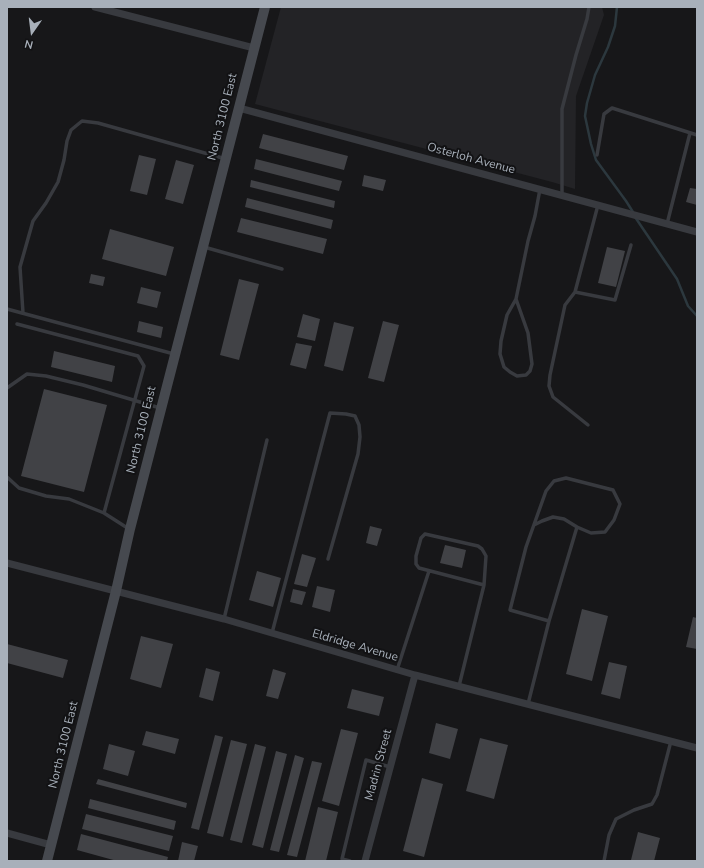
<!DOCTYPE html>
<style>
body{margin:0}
#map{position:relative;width:704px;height:868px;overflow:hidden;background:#171719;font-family:"Nunito Sans",sans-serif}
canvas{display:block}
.frame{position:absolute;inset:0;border:8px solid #a8b0ba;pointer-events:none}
.north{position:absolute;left:12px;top:12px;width:40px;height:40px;-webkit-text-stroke:3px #121214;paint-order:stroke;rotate:194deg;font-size:11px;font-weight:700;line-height:16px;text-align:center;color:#a8b0ba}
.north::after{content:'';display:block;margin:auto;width:14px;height:18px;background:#a8b0ba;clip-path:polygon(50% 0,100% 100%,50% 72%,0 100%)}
</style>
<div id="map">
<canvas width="704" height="868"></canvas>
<div class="frame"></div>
<div class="north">N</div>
</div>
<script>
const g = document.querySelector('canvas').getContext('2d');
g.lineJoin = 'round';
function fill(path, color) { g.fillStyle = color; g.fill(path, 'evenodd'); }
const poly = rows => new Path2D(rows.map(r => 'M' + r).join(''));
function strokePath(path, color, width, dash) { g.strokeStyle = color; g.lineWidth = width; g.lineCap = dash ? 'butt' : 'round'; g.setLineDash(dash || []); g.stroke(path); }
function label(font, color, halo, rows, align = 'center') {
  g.font = font + ' "Nunito Sans",sans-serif'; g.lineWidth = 4; g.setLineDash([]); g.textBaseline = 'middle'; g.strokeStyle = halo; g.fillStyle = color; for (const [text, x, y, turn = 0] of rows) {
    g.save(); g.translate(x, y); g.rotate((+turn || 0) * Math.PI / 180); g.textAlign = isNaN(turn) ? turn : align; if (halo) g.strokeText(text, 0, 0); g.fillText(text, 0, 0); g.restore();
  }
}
fill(poly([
 [281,7,602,7,604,15,576,96,575,189,552,182,255,104]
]), '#232326');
strokePath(poly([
 [617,7,615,26,608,47,595,75,587,103,585,116,591,144,596,160,626,201,633,212],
 [635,217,677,279,688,306,697,316]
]), '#2c383e', 2.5);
fill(poly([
 [263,134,348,156,344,170,259,148],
 [139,155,156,159,147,195,130,191],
 [256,159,342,181,339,191,254,169],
 [176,160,194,165,183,204,165,199],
 [364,175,386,180,383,191,362,186],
 [251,180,335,201,334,208,250,187],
 [690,188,697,189,697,205,686,202],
 [247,198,333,220,331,229,245,207],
 [241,218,327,239,323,254,237,232],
 [110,229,174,247,166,276,102,259],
 [607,247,625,251,616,287,598,283],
 [91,274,105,277,103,286,89,283],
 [239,279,259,284,239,360,220,355],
 [141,287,161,292,157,308,137,303],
 [303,314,320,319,315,341,297,337],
 [139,321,163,327,161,338,137,332],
 [383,321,399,325,384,382,368,378],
 [334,322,354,327,343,371,324,366],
 [296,343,312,346,306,369,290,365],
 [54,351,115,366,112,382,51,367],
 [44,389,107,405,84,492,21,476],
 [370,526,382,529,377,546,366,543],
 [445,545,466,550,462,568,440,563],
 [302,554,316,558,307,587,294,584],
 [257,571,281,578,273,607,249,600],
 [317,586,335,590,330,612,312,607],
 [293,589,306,592,302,605,290,602],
 [582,609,608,616,592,681,566,674],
 [693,617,697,618,697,649,686,647],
 [141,636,173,644,161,688,130,679],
 [7,644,68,660,63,678,7,663],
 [609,662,627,666,620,699,601,694],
 [206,668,220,672,213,701,199,697],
 [273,669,286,673,278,699,266,696],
 [352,689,384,697,379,716,347,708],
 [436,723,458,729,450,759,429,753],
 [341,729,358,733,339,806,322,801],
 [146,731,179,739,175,754,142,745],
 [215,735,223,737,199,830,191,828],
 [480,738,508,745,494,799,466,791],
 [231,740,247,744,223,837,207,833],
 [109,744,135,751,128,776,103,769],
 [255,744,266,747,242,843,230,840],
 [276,751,287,754,263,848,252,845],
 [295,755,304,758,279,852,270,850],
 [312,761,322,763,297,857,287,855],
 [422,778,443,784,424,857,403,851],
 [98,779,187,803,186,808,96,784],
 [90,799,176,821,174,830,88,808],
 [318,807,338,812,326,861,305,861],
 [86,814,173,836,169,851,82,829],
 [638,832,660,838,654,861,631,860],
 [81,834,168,857,167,861,117,861,77,850],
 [182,842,198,846,194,861,178,861]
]), '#414246');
strokePath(poly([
 [597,155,604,114,612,108,697,135],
 [562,195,562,109,576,55,587,19,589,7],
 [667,224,690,133],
 [204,247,282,269],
 [575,292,598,205],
 [516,299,528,333,532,364,530,371,526,375,517,376,510,372,504,367,500,354,501,341,507,315,516,299],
 [516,299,528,241,535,216,540,189],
 [7,309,174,354],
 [23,313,20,267,33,221,46,203,58,182,64,160,67,141,71,130,82,121,98,123,226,159],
 [17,324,138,356,144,366,104,513],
 [7,388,27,374,46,376,83,385,160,408],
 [588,425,553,397,549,386,550,375,565,305,575,292,615,300,631,245],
 [7,477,19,488,46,496,69,499,104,513,129,529],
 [534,525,542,521,553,517,564,519,577,527],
 [425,534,478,546,482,549,486,556,484,585,419,568,416,564,416,556,421,538,425,534],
 [224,619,267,440],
 [272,633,330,413,346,414,355,416,359,425,360,437,358,454,328,559],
 [397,670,429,571],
 [459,686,484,585],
 [528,704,549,621,577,527,591,533,605,532,614,520,620,504,613,490,566,478,554,481,546,491,526,547,510,610,549,621],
 [350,861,342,859,366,760,390,767],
 [604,861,609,835,616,819,634,810,652,804,657,795,671,741]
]), '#383a3f', 3.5);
strokePath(poly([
 [95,7,254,48],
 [239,108,697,232],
 [7,563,224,619,415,675,697,748],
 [7,833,51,845],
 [365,861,415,675]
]), '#383a3f', 7);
strokePath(poly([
 [47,861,116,591,130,529,265,7]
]), '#46494f', 10);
label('12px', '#a8b0ba', '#121214', [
 ["North 3100 East",223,117,-76],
 ["Osterloh Avenue",471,159,15],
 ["North 3100 East",142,430,-76],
 ["Eldridge Avenue",355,646,16],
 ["North 3100 East",64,745,-76],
 ["Madrin Street",379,765,-75]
]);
</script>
